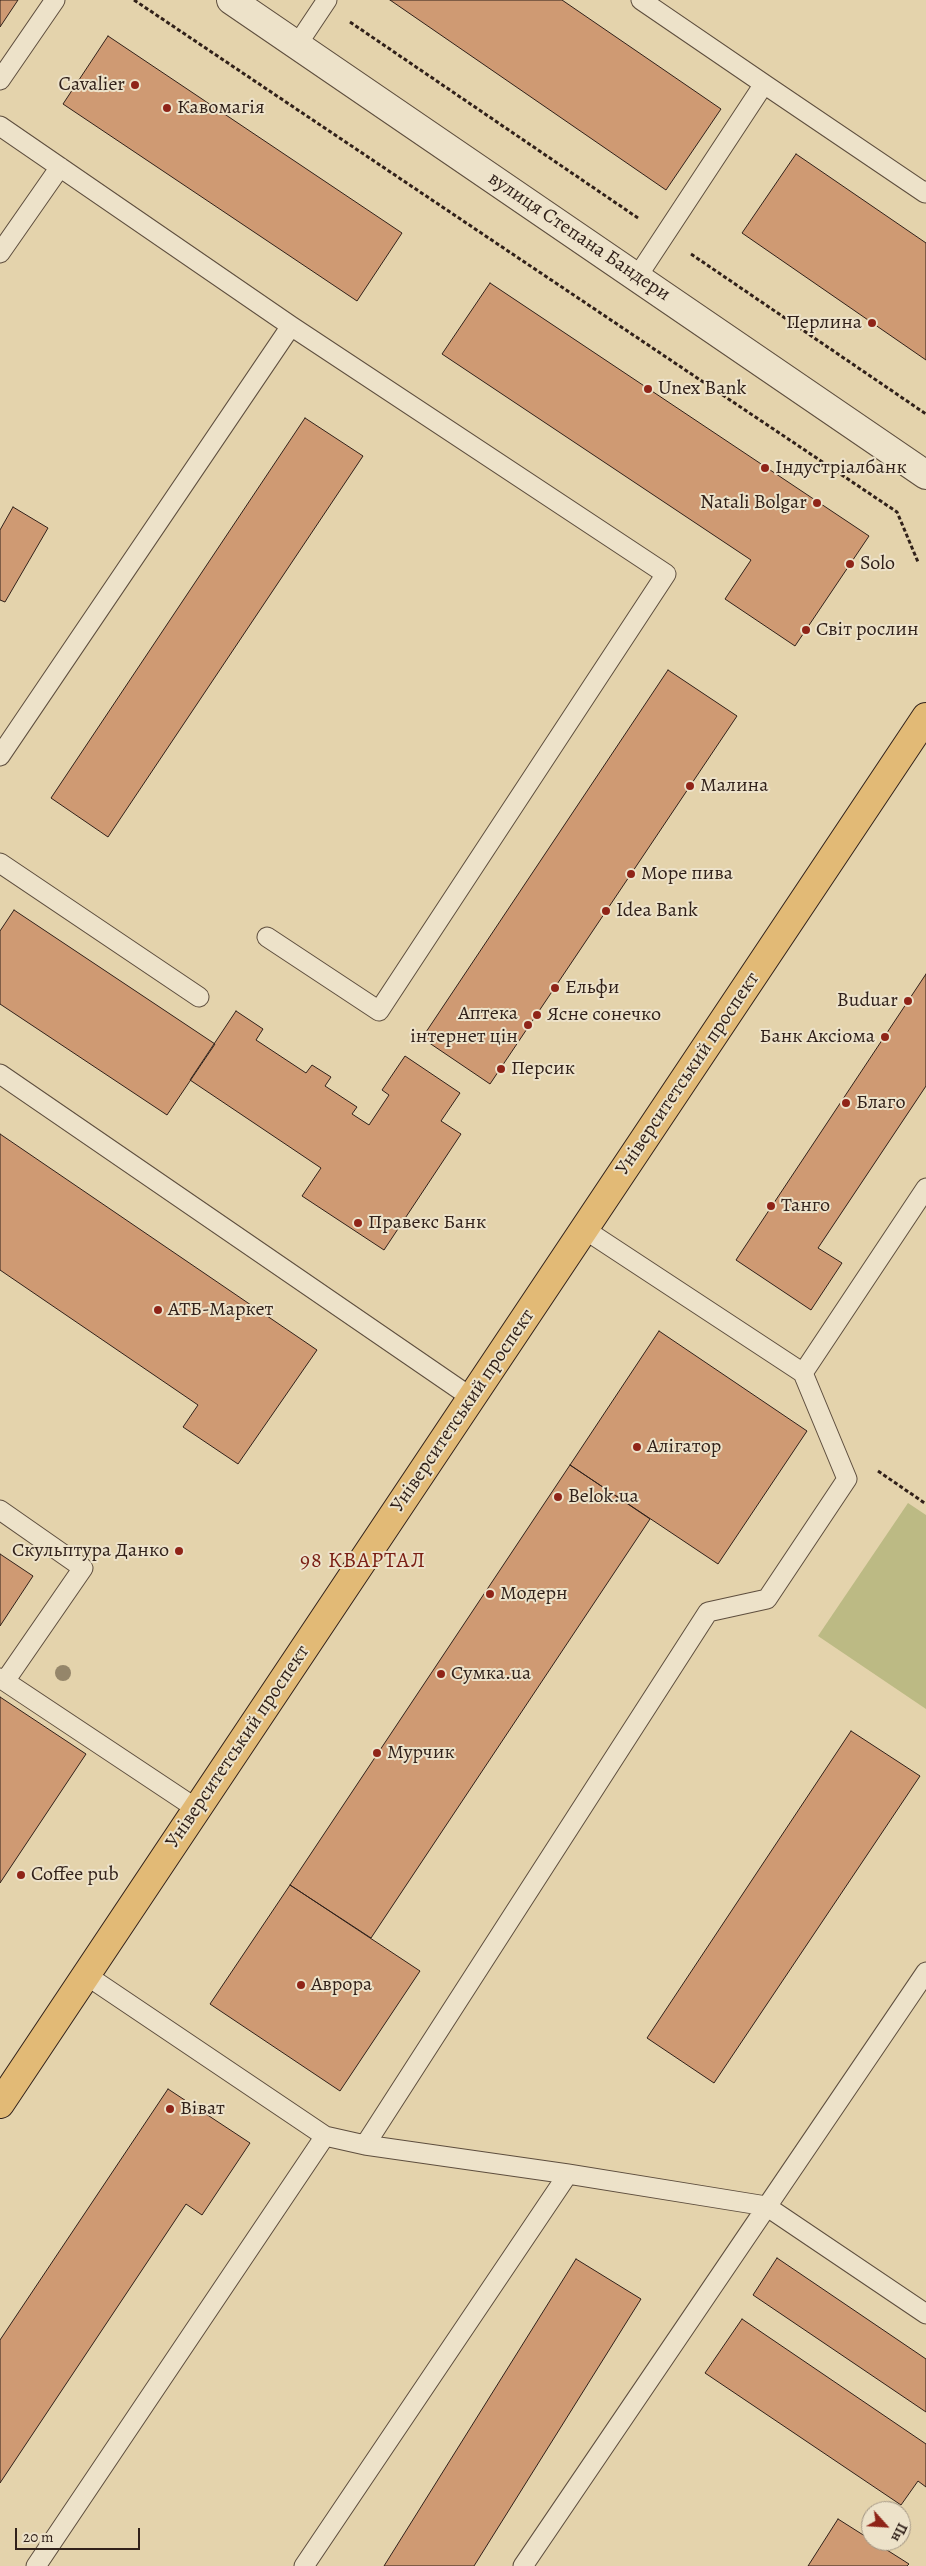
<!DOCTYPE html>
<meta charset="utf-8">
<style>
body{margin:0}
#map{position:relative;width:926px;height:2566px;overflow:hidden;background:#e4d3ac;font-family:Alegreya,serif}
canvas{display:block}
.north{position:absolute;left:861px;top:2501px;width:50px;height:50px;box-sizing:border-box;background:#ede2c9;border:1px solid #a29583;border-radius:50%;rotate:116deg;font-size:14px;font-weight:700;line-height:20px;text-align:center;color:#31211a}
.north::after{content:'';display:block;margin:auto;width:18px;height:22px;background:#8f2418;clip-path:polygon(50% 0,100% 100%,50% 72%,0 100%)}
.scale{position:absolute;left:15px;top:2528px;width:125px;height:22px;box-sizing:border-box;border:2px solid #31211a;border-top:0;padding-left:6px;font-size:15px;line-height:18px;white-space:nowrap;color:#31211a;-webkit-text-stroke:4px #ede2c9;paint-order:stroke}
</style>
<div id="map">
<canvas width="926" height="2566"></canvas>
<div class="north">Пн</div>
<div class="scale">20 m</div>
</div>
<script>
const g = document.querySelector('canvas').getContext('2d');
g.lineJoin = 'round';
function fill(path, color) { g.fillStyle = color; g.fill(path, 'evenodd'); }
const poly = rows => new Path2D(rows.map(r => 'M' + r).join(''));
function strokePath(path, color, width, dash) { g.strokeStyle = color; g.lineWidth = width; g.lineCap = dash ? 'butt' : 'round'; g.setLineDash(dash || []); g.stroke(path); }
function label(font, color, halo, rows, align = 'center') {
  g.font = font + ' Alegreya,serif'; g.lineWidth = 4; g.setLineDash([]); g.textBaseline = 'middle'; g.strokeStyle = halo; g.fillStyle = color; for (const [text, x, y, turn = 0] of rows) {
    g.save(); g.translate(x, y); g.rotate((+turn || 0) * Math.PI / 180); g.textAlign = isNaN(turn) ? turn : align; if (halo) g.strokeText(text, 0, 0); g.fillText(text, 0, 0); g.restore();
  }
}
fill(poly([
 [908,1503,926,1515,926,1709,818,1636]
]), '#bcba84');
const building = poly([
 [0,0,18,0,0,27,0,0],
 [390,0,562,0,721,109,666,190,390,0],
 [108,36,402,233,357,301,63,104,108,36],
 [796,154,926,243,926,360,742,233,796,154],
 [490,283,869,536,795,646,725,599,751,560,442,354,490,283],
 [305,418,363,456,108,837,51,798,305,418],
 [13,507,48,528,5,602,0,600,0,530,13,507],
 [668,670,737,716,490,1084,422,1038,668,670],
 [14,910,215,1044,167,1115,0,1004,0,931,14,910],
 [926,974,926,1086,818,1248,842,1263,811,1310,736,1260,926,974],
 [236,1011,263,1029,256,1040,306,1073,312,1065,331,1077,325,1086,357,1107,352,1114,369,1125,389,1095,382,1090,405,1056,460,1093,441,1121,461,1134,384,1250,302,1196,321,1168,190,1080,236,1011],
 [0,1134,317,1350,238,1464,183,1427,198,1405,0,1270,0,1134],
 [659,1331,807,1431,718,1564,570,1465,659,1331],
 [570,1465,650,1519,371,1938,290,1885,570,1465],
 [0,1554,33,1576,0,1626,0,1554],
 [0,1697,86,1754,0,1883,0,1697],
 [851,1731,920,1776,714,2083,647,2038,851,1731],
 [290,1885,420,1971,340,2091,210,2004,290,1885],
 [168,2089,250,2143,202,2215,186,2204,0,2483,0,2340,168,2089],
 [777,2258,926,2359,926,2412,753,2295,777,2258],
 [576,2259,641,2299,474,2566,384,2566,576,2259],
 [742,2319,926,2444,926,2487,918,2481,901,2505,705,2373,742,2319],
 [838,2519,909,2564,907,2566,808,2566,838,2519]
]);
fill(building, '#cf9a73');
strokePath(building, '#31211a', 1);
const service = poly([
 [641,0,764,84],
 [297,45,327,0],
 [0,80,55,0],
 [0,126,291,326,666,574,379,1011,267,937],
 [0,253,60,167],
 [637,277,764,84,925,193,926,191],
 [0,756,291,326],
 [0,863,199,997],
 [0,1074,472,1398],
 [584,1229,803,1373,926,1188],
 [0,1510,83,1568,5,1681],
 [0,1678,197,1809],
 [86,1975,325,2136,365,2145,568,2174,766,2206,926,2314],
 [365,2145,708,1612,767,1599,847,1479,803,1373],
 [36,2566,325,2136],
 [304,2566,568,2174],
 [523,2566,926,1972]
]);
const tertiary = poly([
 [231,0,926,475]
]);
const primary = poly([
 [0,2104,926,717]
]);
strokePath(service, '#5e4e3e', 21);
strokePath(tertiary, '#5e4e3e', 30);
strokePath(primary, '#31211a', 30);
strokePath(poly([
 [134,0,897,512,918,562],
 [350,22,638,218],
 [691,254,926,414],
 [878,1471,926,1504]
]), '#31211a', 3, [4, 2.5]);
strokePath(service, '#ede2c9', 19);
strokePath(tertiary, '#ede2c9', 28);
strokePath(primary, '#e2ba76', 28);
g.fillStyle = '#95866a';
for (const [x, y] of [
 [63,1673]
]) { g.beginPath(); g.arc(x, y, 8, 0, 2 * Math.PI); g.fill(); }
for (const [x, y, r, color] of [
 [135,85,5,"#8f2418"],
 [167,108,5,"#8f2418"],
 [872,323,5,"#8f2418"],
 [648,389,5,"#8f2418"],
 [765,468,5,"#8f2418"],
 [817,503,5,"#8f2418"],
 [850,564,5,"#8f2418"],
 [806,630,5,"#8f2418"],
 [690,786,5,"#8f2418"],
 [631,874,5,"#8f2418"],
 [606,911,5,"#8f2418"],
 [555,988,5,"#8f2418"],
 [908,1001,5,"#8f2418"],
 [537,1015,5,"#8f2418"],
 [528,1025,5,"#8f2418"],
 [885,1037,5,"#8f2418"],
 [501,1069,5,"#8f2418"],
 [846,1103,5,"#8f2418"],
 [771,1206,5,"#8f2418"],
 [358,1223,5,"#8f2418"],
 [158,1310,5,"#8f2418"],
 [637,1447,5,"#8f2418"],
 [558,1497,5,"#8f2418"],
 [179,1551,5,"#8f2418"],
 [490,1594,5,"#8f2418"],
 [441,1674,5,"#8f2418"],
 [377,1753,5,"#8f2418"],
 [21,1875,5,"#8f2418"],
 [301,1985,5,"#8f2418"],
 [170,2109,5,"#8f2418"]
]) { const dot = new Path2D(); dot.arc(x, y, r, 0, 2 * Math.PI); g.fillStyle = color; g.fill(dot); strokePath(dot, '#ede2c9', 2); }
label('20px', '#31211a', '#ede2c9', [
 ["Cavalier",125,85,"right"],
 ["Кавомагія",177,108],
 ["Перлина",862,323,"right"],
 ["Unex Bank",658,389],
 ["Індустріалбанк",775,468],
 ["Natali Bolgar",807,503,"right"],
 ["Solo",860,564],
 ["Світ рослин",816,630],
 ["Малина",700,786],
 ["Море пива",641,874],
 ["Idea Bank",616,911],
 ["Ельфи",565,988],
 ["Buduar",898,1001,"right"],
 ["Аптека",518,1014,"right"],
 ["інтернет цін",518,1037,"right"],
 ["Ясне сонечко",547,1015],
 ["Банк Аксіома",875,1037,"right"],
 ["Персик",511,1069],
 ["Благо",856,1103],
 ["Танго",781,1206],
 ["Правекс Банк",368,1223],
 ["АТБ-Маркет",168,1310],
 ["Алігатор",647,1447],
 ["Belok.ua",568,1497],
 ["Скульптура Данко",169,1551,"right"],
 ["Модерн",500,1594],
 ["Сумка.ua",451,1674],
 ["Мурчик",387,1753],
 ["Coffee pub",31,1875],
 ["Аврора",311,1985],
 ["Віват",180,2109]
], 'left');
label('20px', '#31211a', '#ede2c9', [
 ["вулиця Степана Бандери",579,237,34],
 ["Університетський проспект",688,1074,-56],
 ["Університетський проспект",463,1411,-56],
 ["Університетський проспект",238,1747,-56]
]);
g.letterSpacing = '1px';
label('22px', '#7a1f14', '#ede2c9', [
 ["98 КВАРТАЛ",363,1562]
]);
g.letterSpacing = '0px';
</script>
